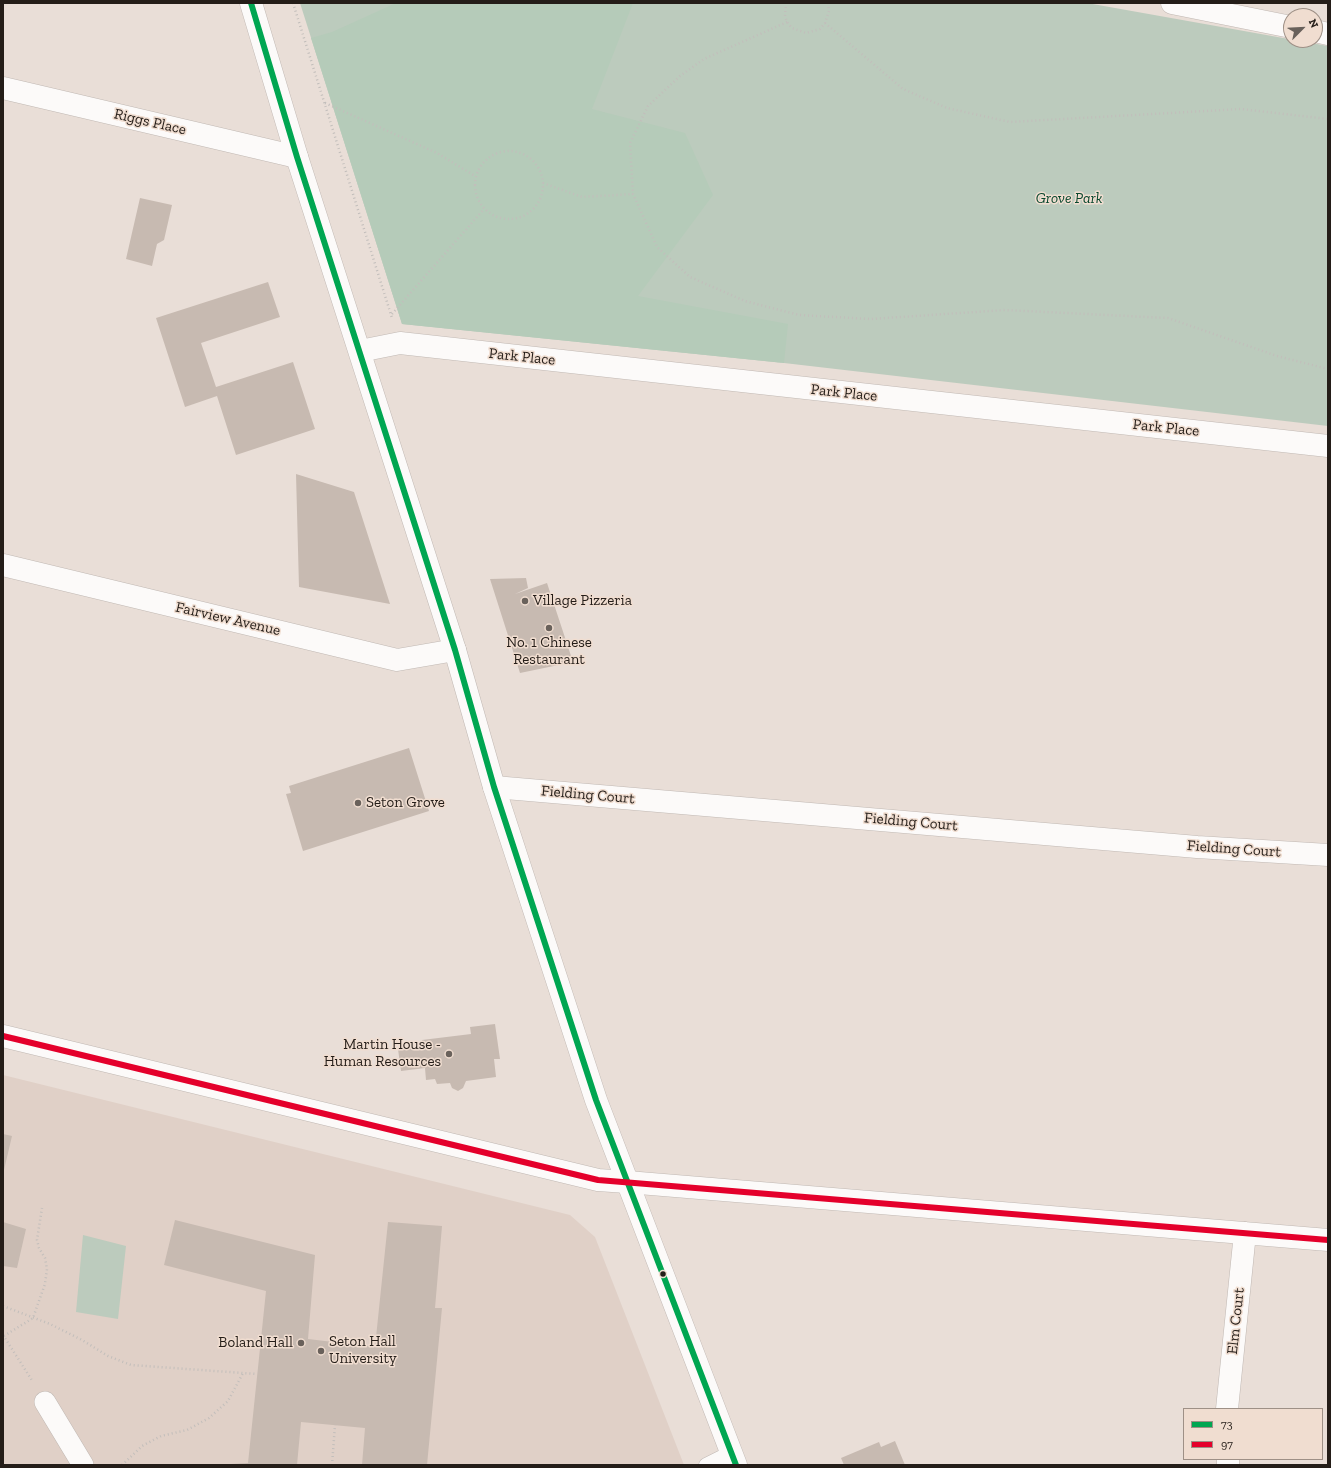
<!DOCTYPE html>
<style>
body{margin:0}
#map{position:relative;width:1331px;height:1468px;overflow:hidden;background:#e9ded7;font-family:"Zilla Slab",serif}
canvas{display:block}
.frame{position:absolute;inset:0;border:4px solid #241d18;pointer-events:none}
.legend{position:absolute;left:1183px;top:1408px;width:140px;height:52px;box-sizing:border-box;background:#f0ddd0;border:1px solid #9e9086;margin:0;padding:5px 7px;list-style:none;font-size:12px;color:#241d18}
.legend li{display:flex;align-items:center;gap:8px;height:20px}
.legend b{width:20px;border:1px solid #9e9086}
.north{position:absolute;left:1283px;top:8px;width:40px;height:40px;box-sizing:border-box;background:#f0ddd0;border:1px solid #9e9086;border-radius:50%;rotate:66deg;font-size:11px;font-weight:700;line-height:16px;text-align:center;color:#241d18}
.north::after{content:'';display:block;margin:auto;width:14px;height:18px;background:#69615b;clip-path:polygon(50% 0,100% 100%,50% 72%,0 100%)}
</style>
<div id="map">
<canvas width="1331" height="1468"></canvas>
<div class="frame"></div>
<ul class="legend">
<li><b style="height:5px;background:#00a651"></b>73</li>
<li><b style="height:5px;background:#e4002b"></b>97</li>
</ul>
<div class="north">N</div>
</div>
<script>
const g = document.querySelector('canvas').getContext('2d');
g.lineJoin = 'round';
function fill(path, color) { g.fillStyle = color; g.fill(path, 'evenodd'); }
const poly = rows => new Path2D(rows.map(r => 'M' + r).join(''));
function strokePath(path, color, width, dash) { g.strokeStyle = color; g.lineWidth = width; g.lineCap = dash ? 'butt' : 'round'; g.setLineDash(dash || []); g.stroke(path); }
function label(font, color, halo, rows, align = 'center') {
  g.font = font + ' "Zilla Slab",serif'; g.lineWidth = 3; g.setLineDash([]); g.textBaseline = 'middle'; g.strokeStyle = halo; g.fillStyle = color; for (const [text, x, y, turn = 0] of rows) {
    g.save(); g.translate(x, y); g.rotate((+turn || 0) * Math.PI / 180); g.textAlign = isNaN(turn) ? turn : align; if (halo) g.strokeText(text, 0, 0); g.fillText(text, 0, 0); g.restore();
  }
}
fill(poly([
 [3,1075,570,1215,595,1237,684,1465,3,1465]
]), '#e0d0c7');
fill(poly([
 [300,3,1087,3,1328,46,1328,426,784,363,402,324],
 [83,1235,126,1246,118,1319,76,1312]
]), '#bccbbd');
fill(poly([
 [396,3,633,3,592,109,685,133,713,195,638,296,788,324,784,363,402,324,311,38,332,32]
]), '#b5cbb9');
fill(poly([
 [140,198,172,205,164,240,157,244,152,266,126,259],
 [268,282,280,317,201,343,216,387,293,362,315,429,236,455,217,396,185,407,156,318],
 [296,474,354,492,390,604,299,587],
 [526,578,528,588,515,594,547,583,573,662,520,673,490,579],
 [409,748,429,811,303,851,286,794,291,793,289,786],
 [495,1024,500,1059,494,1059,496,1077,466,1081,463,1088,458,1091,452,1088,450,1083,437,1084,435,1079,426,1080,425,1068,401,1071,398,1049,422,1046,422,1040,471,1034,470,1027],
 [3,1134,12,1136,4,1170,3,1170],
 [175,1220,315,1255,308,1339,375,1347,388,1222,442,1226,435,1308,442,1308,427,1465,362,1465,365,1428,301,1422,297,1465,214,1465,248,1463,266,1291,164,1265],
 [3,1222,26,1229,17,1268,3,1266],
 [895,1441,905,1465,844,1465,841,1458,879,1442,881,1447]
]), '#c7bab1');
const service = poly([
 [706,1465,732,1452]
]);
const pedestrian = poly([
 [45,1402,83,1465]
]);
const minor = poly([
 [1172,3,1291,27],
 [1315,31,1328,34],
 [3,88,297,157],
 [360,351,400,343,1328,446],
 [3,565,397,660,455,650],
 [494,787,1197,847,1328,855],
 [627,1182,1328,1240],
 [1227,1409,1245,1233],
 [1228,1459,1228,1465]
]);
const tertiary = poly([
 [3,1036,598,1180,627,1182]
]);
const primary = poly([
 [251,3,297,157,455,650,494,787,596,1100,736,1465]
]);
strokePath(service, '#c0b8b3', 15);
strokePath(pedestrian, '#c0b8b3', 22);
strokePath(minor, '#c0b8b3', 23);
strokePath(tertiary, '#c0b8b3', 23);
strokePath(primary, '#c0b8b3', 23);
strokePath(poly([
 [293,3,392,318],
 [786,3,785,16,787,22,792,28,806,33,820,29,825,23,829,11,828,3],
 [787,22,704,59,680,76,648,106,630,143,633,194,657,247,690,277,745,301,799,315,871,319,1005,310,1168,318,1277,356,1328,369],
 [825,23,903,89,947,108,1010,122,1241,109,1328,119],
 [325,103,437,153,475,176],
 '475 185a34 34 0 1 1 68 0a34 34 0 1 1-68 0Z',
 [543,183,582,197,633,194],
 [392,314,484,209],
 [3,1306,50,1324,82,1340,108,1356,131,1365,257,1374],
 [3,1335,33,1382],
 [4,1336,33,1318,45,1284,47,1269,45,1258,39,1248,37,1240,42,1208],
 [122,1465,142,1446,161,1436,187,1430,209,1418,228,1401,243,1373],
 [332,1465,335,1425]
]), '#c2bebb', 2.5, [1, 3]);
strokePath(service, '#fcfaf9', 14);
strokePath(pedestrian, '#fcfaf9', 21);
strokePath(minor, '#fcfaf9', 22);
strokePath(tertiary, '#fcfaf9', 22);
strokePath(primary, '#fcfaf9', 22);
strokePath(poly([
 [251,3,297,157,455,650,494,787,596,1100,736,1465]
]), '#00a651', 6);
strokePath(poly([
 [3,1036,598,1180,1328,1240]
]), '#e4002b', 6);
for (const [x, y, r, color] of [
 [525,601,4,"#69615b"],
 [549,628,4,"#69615b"],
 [358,803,4,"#69615b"],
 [449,1054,4,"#69615b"],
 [663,1274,3.5,"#241d18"],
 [301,1343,4,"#69615b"],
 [321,1351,4,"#69615b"]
]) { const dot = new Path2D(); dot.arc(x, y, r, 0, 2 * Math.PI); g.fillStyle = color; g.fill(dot); strokePath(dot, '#f0ddd0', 1.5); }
label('15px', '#241d18', '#f0ddd0', [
 ["Riggs Place",150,122,13],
 ["Park Place",522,357,6],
 ["Park Place",844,393,6],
 ["Park Place",1166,428,6],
 ["Fairview Avenue",228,619,13],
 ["Fielding Court",588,795,5],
 ["Fielding Court",911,822,5],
 ["Fielding Court",1234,849,4],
 ["Elm Court",1236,1321,-84]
]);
label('italic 15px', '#07472d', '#f0ddd0', [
 ["Grove Park",1069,199]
]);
label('15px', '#241d18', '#f0ddd0', [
 ["Village Pizzeria",533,601],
 ["No. 1 Chinese",549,643,"center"],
 ["Restaurant",549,660,"center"],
 ["Seton Grove",366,803],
 ["Martin House -",441,1045,"right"],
 ["Human Resources",441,1062,"right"],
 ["Seton Hall",329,1342],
 ["University",329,1359],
 ["Boland Hall",293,1343,"right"]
], 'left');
</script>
